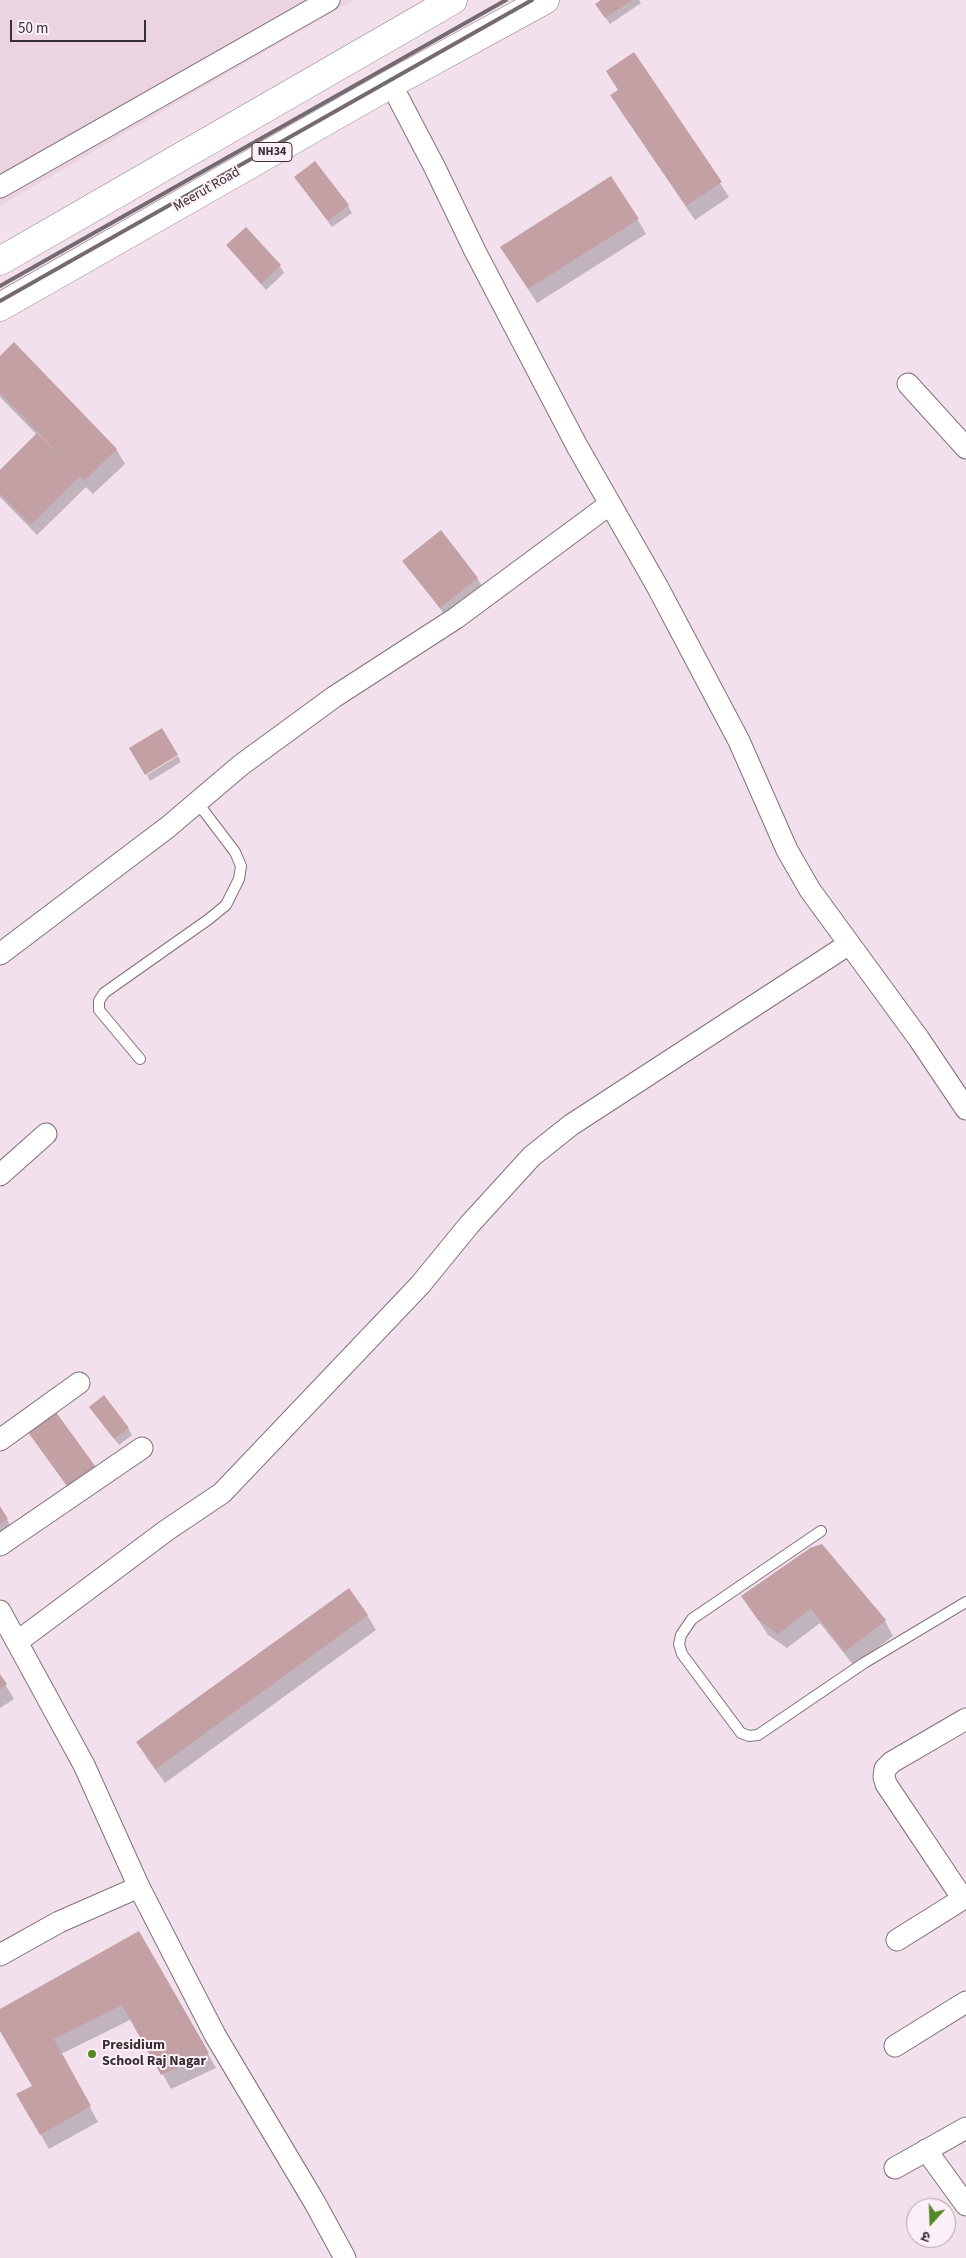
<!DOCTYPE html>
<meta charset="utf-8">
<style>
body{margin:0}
#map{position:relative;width:966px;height:2258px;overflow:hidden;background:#f2e1ec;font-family:"Source Sans 3","Noto Sans Devanagari",sans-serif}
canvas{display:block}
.north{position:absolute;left:906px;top:2198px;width:50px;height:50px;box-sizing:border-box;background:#fdeff8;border:1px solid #ada2a9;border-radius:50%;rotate:200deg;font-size:14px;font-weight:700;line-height:20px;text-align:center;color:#352f33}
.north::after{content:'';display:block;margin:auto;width:18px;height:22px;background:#538923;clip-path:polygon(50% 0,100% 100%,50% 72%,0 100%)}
.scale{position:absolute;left:10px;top:20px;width:136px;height:22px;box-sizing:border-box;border:2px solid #352f33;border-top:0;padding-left:6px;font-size:15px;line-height:18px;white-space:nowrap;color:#352f33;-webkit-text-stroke:4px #fdeff8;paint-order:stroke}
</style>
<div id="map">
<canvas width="966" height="2258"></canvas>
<div class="north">उ</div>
<div class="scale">50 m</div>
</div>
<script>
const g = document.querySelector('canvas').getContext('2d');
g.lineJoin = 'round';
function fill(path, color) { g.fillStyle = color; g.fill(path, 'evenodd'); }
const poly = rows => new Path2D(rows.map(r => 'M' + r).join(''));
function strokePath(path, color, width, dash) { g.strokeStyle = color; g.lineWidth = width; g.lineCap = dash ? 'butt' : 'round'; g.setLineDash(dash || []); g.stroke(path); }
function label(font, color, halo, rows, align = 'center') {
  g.font = font + ' "Source Sans 3",sans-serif'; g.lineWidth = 4; g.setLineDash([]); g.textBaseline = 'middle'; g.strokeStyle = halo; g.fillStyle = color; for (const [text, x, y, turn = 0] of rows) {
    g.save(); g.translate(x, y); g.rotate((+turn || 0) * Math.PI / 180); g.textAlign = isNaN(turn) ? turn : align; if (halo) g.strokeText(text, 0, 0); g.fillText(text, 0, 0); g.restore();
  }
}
fill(poly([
 [0,0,354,0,0,206]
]), '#ebd3e2');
fill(poly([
 [604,0,639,0,641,3,610,24,601,11],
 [634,54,729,197,695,220,620,110],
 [300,184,348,206,352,213,332,227],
 [638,220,646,234,537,303,510,261],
 [228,246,280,266,284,273,266,290],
 [0,358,116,449,125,464,93,494,86,487,37,535,0,497,0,471,37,435,0,397],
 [404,561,477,578,484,589,447,618],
 [178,756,181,762,150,781,147,775],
 [90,1407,128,1428,132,1435,119,1445],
 [53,1410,77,1500,26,1429],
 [0,1509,11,1526,0,1534],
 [822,1545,885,1621,893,1636,854,1666,820,1623,787,1648,768,1635,743,1596],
 [367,1615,376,1630,165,1783,146,1757,138,1743],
 [0,1676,14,1699,0,1708],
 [138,1932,216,2068,171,2089,132,2019,61,2054,98,2122,49,2149,18,2095,33,2087,0,2028,0,2010]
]), '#0003');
fill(poly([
 [601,0,632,0,605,18,595,4],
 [634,52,722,182,686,206,610,95,618,90,606,71],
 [315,161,349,205,328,221,294,177],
 [611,176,639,219,528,289,500,247],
 [246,227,281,265,261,284,226,245],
 [14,342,117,449,84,481,80,476,31,525,0,494,0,470,37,433,75,471,0,393,0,356],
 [441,530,478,578,440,608,402,561],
 [162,728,178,755,145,775,129,748],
 [104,1395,129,1428,114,1439,89,1407],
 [53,1408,98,1470,70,1490,25,1428],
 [0,1506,8,1519,0,1524],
 [822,1544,886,1620,845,1652,811,1609,778,1634,758,1620,741,1596,810,1548],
 [349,1588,368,1615,156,1769,136,1742],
 [0,1674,7,1684,0,1689],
 [139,1931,209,2053,161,2075,122,2005,54,2039,91,2106,40,2135,16,2094,32,2086,0,2031,0,2009]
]), '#c3a0a4');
const service = poly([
 [140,1059,99,1010,99,1001,104,993,209,919,226,905,239,879,241,866,235,852,197,802],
 [821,1531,692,1619,681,1635,679,1644,682,1654,741,1733,749,1736,758,1735,864,1663,966,1602]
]);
const minor = poly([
 [391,84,435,168,475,251,577,446,657,586,739,741,787,850,810,890,919,1039,966,1109],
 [0,187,329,0],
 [908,384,966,448],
 [0,954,168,827,241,765,334,697,456,618,610,504],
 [0,1175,46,1134],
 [0,1440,79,1383],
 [0,1545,142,1448],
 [0,1611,84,1765,139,1887,215,2035,315,2203,345,2258],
 [17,1642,167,1530,222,1493,420,1285,469,1225,532,1156,571,1125,849,944],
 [963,1899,886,1784,884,1777,885,1769,892,1762,966,1719],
 [897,1940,966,1897],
 [0,1955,59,1922,139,1887],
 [895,2046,966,2002],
 [926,2150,966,2205],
 [895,2168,966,2128]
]);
const trunk = poly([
 [0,261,453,0],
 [0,307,391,84,545,0]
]);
strokePath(service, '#81727c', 12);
strokePath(minor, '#81727c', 23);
strokePath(trunk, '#81727c', 29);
strokePath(service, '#fff', 10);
strokePath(minor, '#fff', 21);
strokePath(trunk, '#fff', 28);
strokePath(poly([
 [0,286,506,0],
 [0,301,532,0]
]), '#746a70', 4);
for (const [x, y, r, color] of [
 [92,2054,5,"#538923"]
]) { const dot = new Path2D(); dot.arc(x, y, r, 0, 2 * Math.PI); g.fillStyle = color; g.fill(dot); strokePath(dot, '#fdeff8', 2); }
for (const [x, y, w] of [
 [272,152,40]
]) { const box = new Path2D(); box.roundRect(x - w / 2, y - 9.5, w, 19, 4); g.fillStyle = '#fdeff8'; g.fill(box); strokePath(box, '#352f33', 1); }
label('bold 12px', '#352f33', null, [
 ["NH34",272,152]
]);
label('14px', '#352f33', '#fdeff8', [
 ["Meerut Road",207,190,-30]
]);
label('bold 14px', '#352f33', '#fdeff8', [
 ["Presidium",102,2046],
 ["School Raj Nagar",102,2062]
], 'left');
</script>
